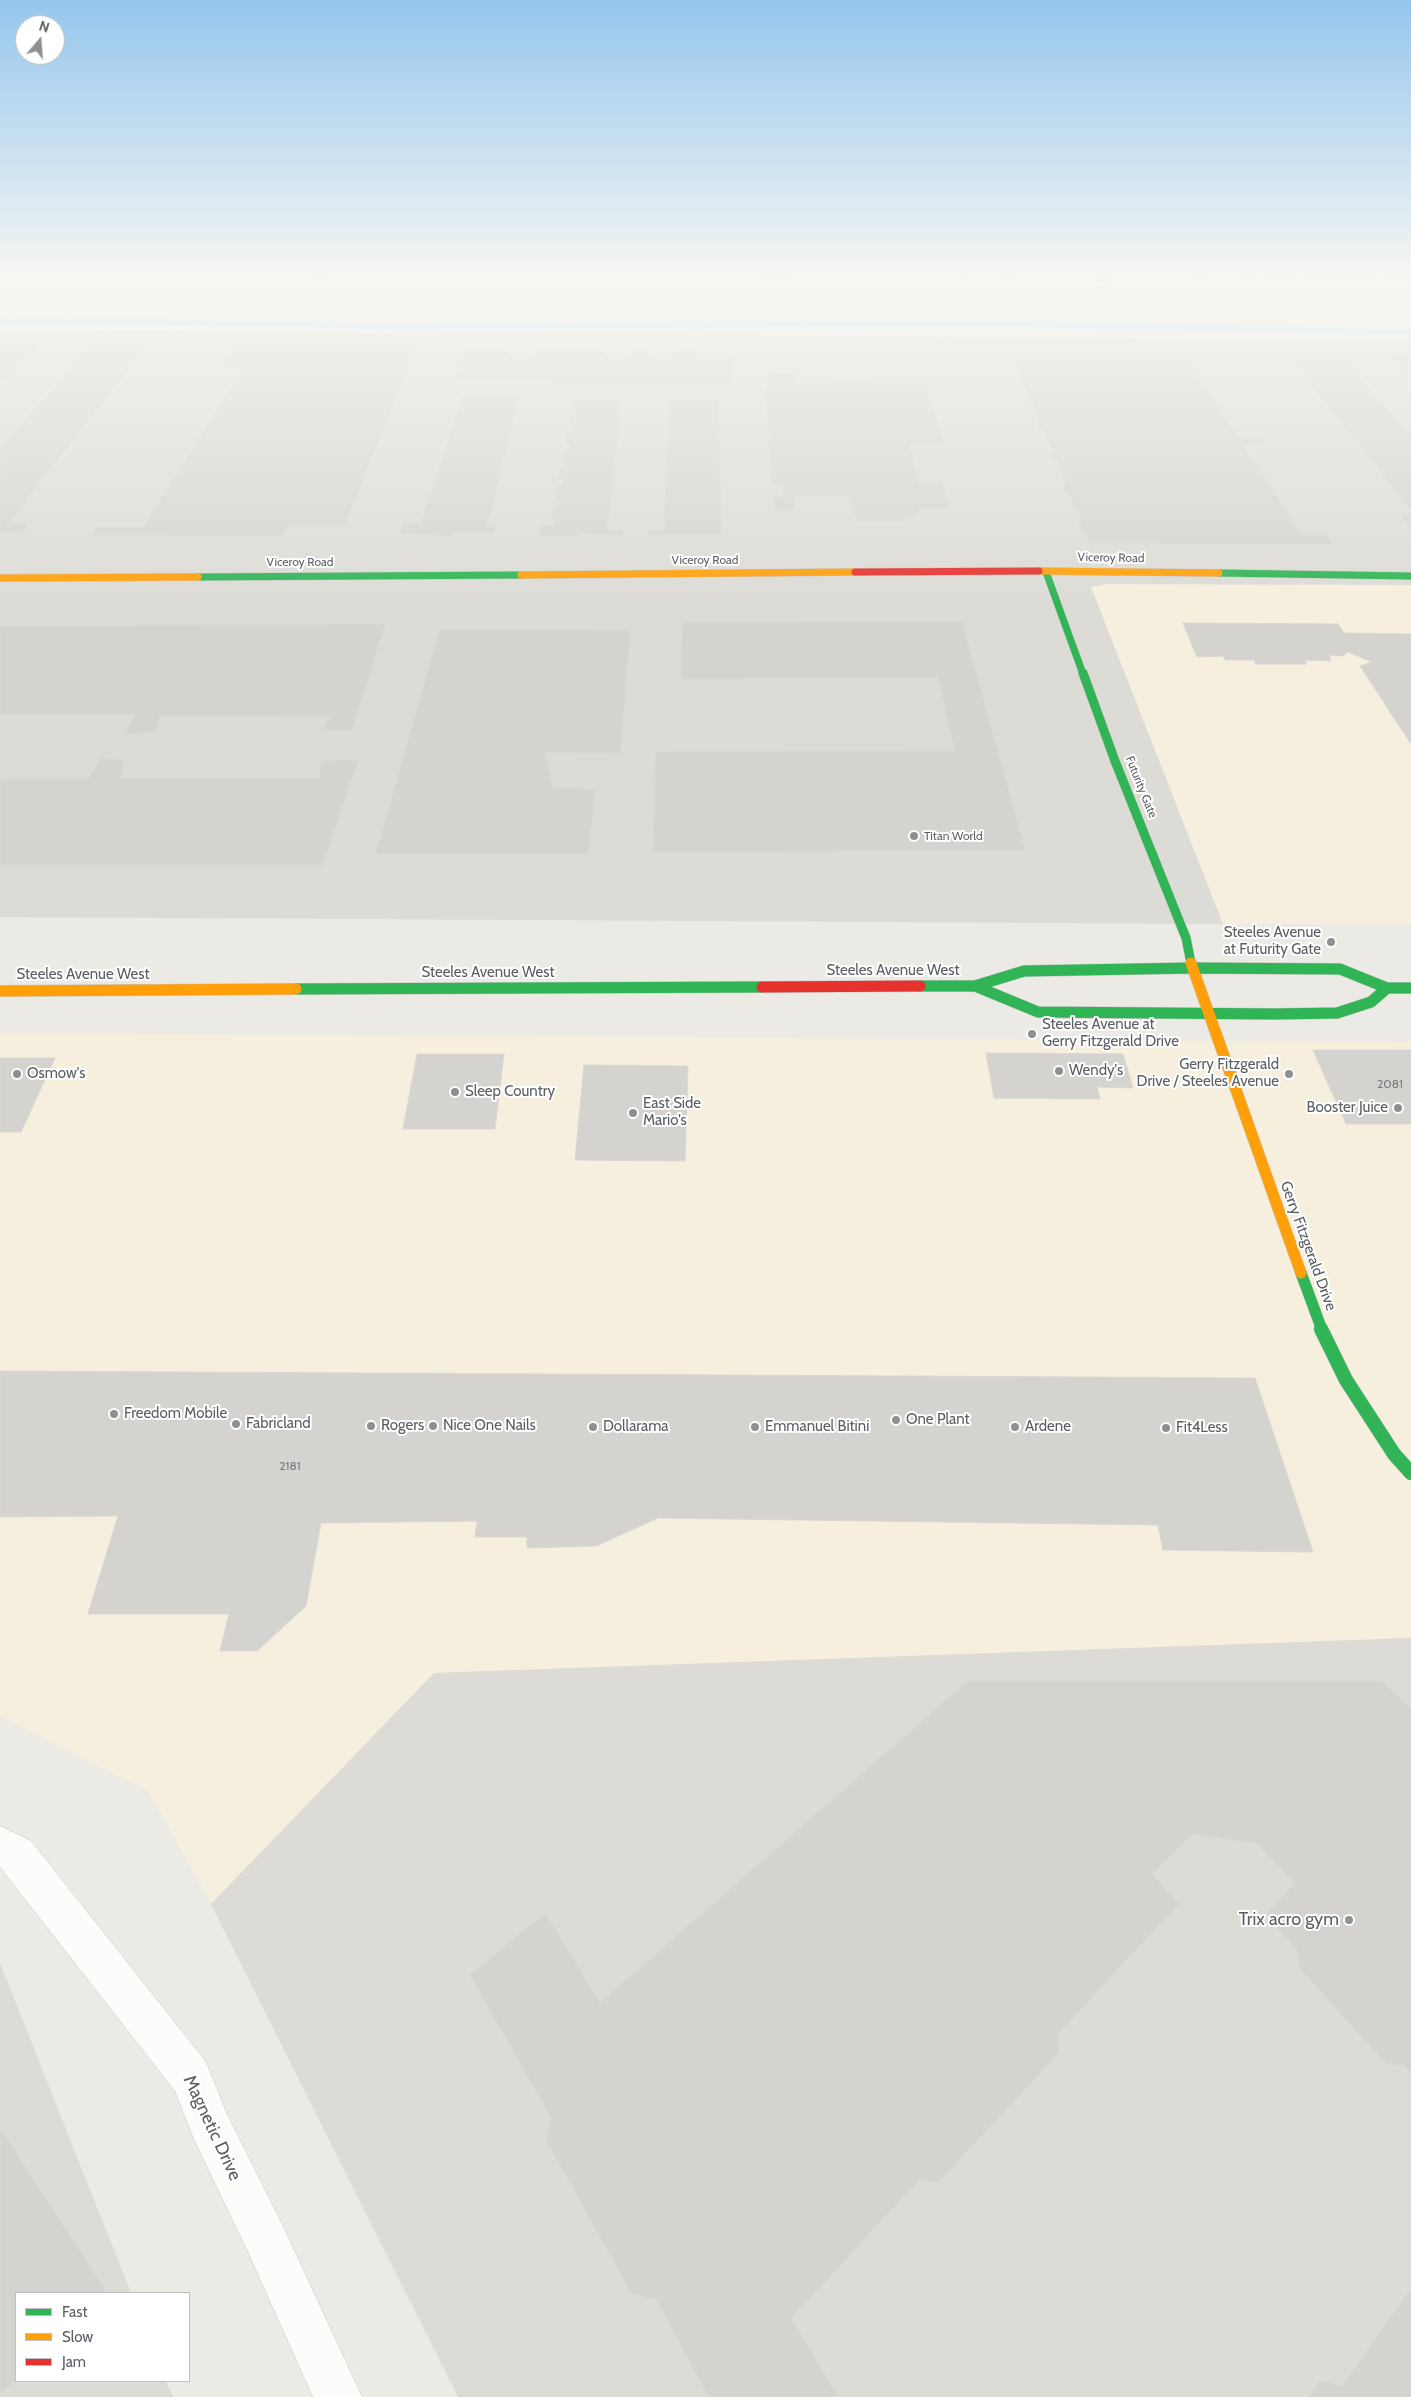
<!DOCTYPE html>
<style>
body{margin:0}
#map{position:relative;width:1411px;height:2397px;overflow:hidden;background:#ebeae5;font-family:Cabin,sans-serif}
canvas{display:block}
.legend{position:absolute;left:15px;top:2292px;width:175px;height:90px;box-sizing:border-box;background:#fff;border:1px solid #bdbfc1;margin:0;padding:6px 9px;list-style:none;font-size:15px;color:#5b5f64}
.legend li{display:flex;align-items:center;gap:10px;height:25px}
.legend b{width:25px;border:1px solid #bdbfc1}
.north{position:absolute;left:15px;top:15px;width:50px;height:50px;box-sizing:border-box;background:#fff;border:1px solid #bdbfc1;border-radius:50%;rotate:18deg;font-size:14px;font-weight:700;line-height:20px;text-align:center;color:#5b5f64}
.north::after{content:'';display:block;margin:auto;width:18px;height:22px;background:#8d9091;clip-path:polygon(50% 0,100% 100%,50% 72%,0 100%)}
</style>
<div id="map">
<canvas width="1411" height="2397"></canvas>
<ul class="legend">
<li><b style="height:6px;background:#30b455"></b>Fast</li>
<li><b style="height:6px;background:#ff9f0a"></b>Slow</li>
<li><b style="height:6px;background:#e5322d"></b>Jam</li>
</ul>
<div class="north">N</div>
</div>
<script>
const g = document.querySelector('canvas').getContext('2d');
g.lineJoin = 'round';
function fill(path, color) { g.fillStyle = color; g.fill(path, 'evenodd'); }
const poly = rows => new Path2D(rows.map(r => 'M' + r).join(''));
function strokePath(path, color, width, dash) { g.strokeStyle = color; g.lineWidth = width; g.lineCap = dash ? 'butt' : 'round'; g.setLineDash(dash || []); g.stroke(path); }
function label(font, color, halo, rows, align = 'center') {
  g.font = font + ' Cabin,sans-serif'; g.lineWidth = 4; g.setLineDash([]); g.textBaseline = 'middle'; g.strokeStyle = halo; g.fillStyle = color; for (const [text, x, y, turn = 0] of rows) {
    g.save(); g.translate(x, y); g.rotate((+turn || 0) * Math.PI / 180); g.textAlign = isNaN(turn) ? turn : align; if (halo) g.strokeText(text, 0, 0); g.fillText(text, 0, 0); g.restore();
  }
}
fill(poly([
 [1106,584,1411,585,1411,924,1223,924,1091,587],
 [0,1033,1411,1042,1411,1638,434,1673,211,1904,148,1791,0,1716]
]), '#f6efdd');
fill(poly([
 [0,330,1411,340,1411,585,1106,584,1091,587,1223,924,0,917],
 [1411,1638,1411,2397,458,2397,211,1904,434,1673],
 [0,1963,131,2293,16,2293,16,2381,166,2381,173,2397,0,2397]
]), '#dcdbd6');
strokePath(poly([
 [0,322,166,322,384,326,1000,324,1411,332]
]), '#b8e1f7', 5);
const building = poly([
 [0,271,13,271,10,277,0,278,0,271],
 [16,271,29,271,27,276,12,277,16,271],
 [215,271,230,271,221,277,208,276,215,271],
 [248,271,262,271,255,276,242,276,248,271],
 [271,271,286,271,281,278,266,278,271,271],
 [287,271,301,271,296,278,282,278,287,271],
 [303,271,317,271,313,277,299,277,303,271],
 [319,271,332,271,327,280,313,280,319,271],
 [334,271,349,271,346,276,331,276,334,271],
 [350,271,363,271,360,278,346,278,350,271],
 [365,271,380,271,377,276,362,276,365,271],
 [384,271,402,271,399,277,381,277,384,271],
 [404,271,420,271,418,277,401,277,404,271],
 [424,271,442,271,440,276,422,276,424,271],
 [444,271,461,271,459,276,441,276,444,271],
 [464,271,483,271,480,278,461,278,464,271],
 [484,271,501,271,497,278,481,278,484,271],
 [510,271,523,271,525,278,511,279,510,271],
 [526,271,540,271,541,276,527,277,526,271],
 [542,271,555,271,556,276,543,276,542,271],
 [557,271,571,271,573,276,559,277,557,271],
 [573,271,587,271,588,276,575,277,573,271],
 [589,271,602,271,604,276,591,277,589,271],
 [607,271,621,271,624,276,611,277,607,271],
 [757,271,775,271,775,280,756,280,757,271],
 [777,271,795,271,794,280,776,280,777,271],
 [804,271,834,271,845,276,831,279,804,271],
 [937,271,957,271,952,278,934,276,937,271],
 [958,271,977,271,970,280,953,278,958,271],
 [988,271,1007,271,1022,278,1007,281,988,271],
 [1009,271,1029,271,1038,275,1023,278,1009,271],
 [1141,271,1155,271,1155,279,1142,278,1141,271],
 [1158,271,1171,271,1174,279,1161,279,1158,271],
 [1175,271,1188,271,1190,279,1177,279,1175,271],
 [1190,271,1203,271,1206,280,1192,279,1190,271],
 [1206,271,1220,271,1223,279,1208,278,1206,271],
 [1222,271,1234,271,1238,279,1225,279,1222,271],
 [1237,271,1251,271,1255,280,1241,280,1237,271],
 [1258,271,1276,271,1283,280,1265,280,1258,271],
 [1277,271,1294,271,1301,280,1285,280,1277,271],
 [1298,271,1316,271,1325,281,1307,281,1298,271],
 [1317,271,1335,271,1344,281,1326,281,1317,271],
 [1338,271,1356,271,1365,281,1349,281,1338,271],
 [1356,271,1374,271,1384,281,1366,281,1356,271],
 [1379,271,1396,271,1405,280,1388,280,1379,271],
 [1397,271,1411,271,1411,280,1406,280,1397,271],
 [1101,276,1119,279,1111,285,1093,281,1101,276],
 [0,345,37,345,0,384,0,345],
 [90,346,147,346,7,524,28,524,22,533,0,533,0,449,90,346],
 [233,348,416,348,344,527,287,527,283,536,91,535,97,527,144,527,244,367,221,367,233,348],
 [465,351,509,351,508,356,533,356,534,351,605,351,604,356,629,356,630,351,651,351,650,356,676,356,676,351,697,351,697,356,732,356,733,385,558,385,550,382,454,382,465,351],
 [1388,353,1411,353,1411,378,1388,353],
 [1288,356,1341,356,1411,437,1411,510,1288,356],
 [1013,359,1186,359,1238,437,1260,437,1266,445,1243,445,1302,535,1327,535,1333,544,1089,543,1087,541,1090,541,1085,530,1083,531,1078,519,1081,519,1070,495,1067,494,1063,484,1067,484,1057,461,1054,461,1050,452,1053,452,1044,431,1041,431,1037,422,1040,422,1032,402,1029,402,1026,394,1028,394,1013,359],
 [768,373,793,373,795,386,839,386,837,379,870,379,872,386,927,386,944,444,909,444,919,483,942,483,949,508,920,508,916,514,904,516,905,521,856,521,851,496,794,496,795,510,775,510,774,496,784,496,783,484,772,484,765,386,769,386,768,373],
 [462,397,519,397,487,527,496,527,495,533,453,533,452,536,400,533,404,523,421,523,462,397],
 [573,400,622,400,607,530,623,530,623,536,579,533,578,536,539,536,541,526,555,526,556,520,551,520,554,506,559,505,560,500,555,499,558,486,563,486,563,480,558,480,561,467,566,467,567,461,562,461,564,449,569,449,569,444,565,444,567,432,571,432,572,426,568,426,570,415,574,415,575,410,571,410,573,400],
 [670,400,719,400,721,534,648,535,648,530,664,530,670,400],
 [1401,515,1411,515,1411,529,1401,515],
 [962,622,1025,850,653,852,656,752,955,751,938,677,681,679,682,623,962,622],
 [1183,623,1338,624,1344,633,1411,634,1411,744,1360,666,1372,662,1348,652,1343,656,1329,655,1331,661,1305,660,1306,664,1256,664,1254,660,1225,660,1223,656,1197,657,1183,623],
 [385,624,352,731,322,730,331,715,160,716,156,731,123,735,136,715,0,715,0,626,385,624],
 [440,629,630,631,620,753,545,752,552,787,595,790,588,854,376,854,440,629],
 [101,759,124,760,122,778,320,778,321,761,358,760,323,865,0,865,0,779,88,779,101,759],
 [1313,1050,1411,1050,1411,1124,1346,1124,1313,1050],
 [986,1053,1123,1054,1133,1088,1097,1087,1100,1099,994,1098,986,1053],
 [417,1054,504,1054,495,1129,403,1129,417,1054],
 [0,1058,55,1058,21,1132,0,1132,0,1058],
 [584,1065,688,1066,685,1161,575,1160,584,1065],
 [0,1371,1255,1378,1313,1552,1163,1550,1158,1525,658,1518,596,1546,527,1548,527,1537,475,1537,477,1521,321,1523,306,1606,257,1651,220,1651,229,1614,88,1614,118,1516,0,1517,0,1371],
 [968,1681,1382,1681,1411,1708,1411,2073,1404,2065,1387,2064,1300,1969,1297,1949,1266,1915,1295,1883,1257,1843,1191,1834,1152,1874,1179,1904,1059,2032,1059,2052,938,2183,920,2179,791,2318,837,2395,836,2397,709,2397,656,2299,632,2294,547,2141,551,2117,470,1975,545,1913,600,2003,968,1681],
 [0,2128,107,2293,16,2293,16,2380,0,2393,0,2128],
 [1411,2289,1411,2397,1309,2397,1320,2381,1342,2386,1411,2289]
]);
fill(building, '#d5d3d0');
strokePath(building, '#dad8d4', 1);
const street = poly([
 [0,1826,31,1841,206,2062,226,2112,281,2222,362,2397,313,2397,249,2254,194,2139,175,2091,0,1867,0,1826]
]);
const fastFar3 = poly([
 [1046,572,1083,674],
 [1219,573,1411,576],
 [198,577,521,575]
]);
const fastFar2 = poly([
 [1083,673,1115,761,1186,938,1191,963]
]);
const fastFar1 = poly([
 [920,986,975,986,1024,971,1192,968,1340,969,1387,988,1411,988],
 [975,986,1038,1012,1275,1014,1337,1013,1371,1002,1387,988],
 [296,989,762,987],
 [1301,1273,1322,1330]
]);
const fast = poly([
 [1321,1329,1346,1380,1394,1454,1411,1473]
]);
const slowFar1 = poly([
 [1039,571,1219,573],
 [521,575,855,572],
 [0,578,198,577]
]);
const slow = poly([
 [1191,963,1301,1273],
 [0,991,296,989]
]);
const jamFar1 = poly([
 [855,572,1039,571]
]);
const jam = poly([
 [762,987,920,986]
]);
strokePath(street, '#c8c8c7', 1);
strokePath(fastFar3, '#c7c7c6', 8);
strokePath(fastFar2, '#c7c7c6', 10);
strokePath(fastFar1, '#c7c7c6', 12);
strokePath(fast, '#c7c7c6', 15);
strokePath(slowFar1, '#c7c7c6', 8);
strokePath(slow, '#c7c7c6', 12);
strokePath(jamFar1, '#c7c7c6', 8);
strokePath(jam, '#c7c7c6', 12);
fill(street, '#fcfcfb');
strokePath(fastFar3, '#30b455', 7);
strokePath(fastFar2, '#30b455', 9);
strokePath(fastFar1, '#30b455', 11);
strokePath(fast, '#30b455', 14);
strokePath(slowFar1, '#ff9f0a', 7);
strokePath(slow, '#ff9f0a', 11);
strokePath(jamFar1, '#e5322d', 7);
strokePath(jam, '#e5322d', 11);
strokePath(poly([
 [0,312,1411,318]
]), '#e2e2e2', 2, [0.5, 3]);
const sky = g.createLinearGradient(0, 0, 0, 606);
sky.addColorStop(0, '#95c6ee');
sky.addColorStop(0.45, '#f6f6f3');
sky.addColorStop(1, '#f6f6f300');
g.fillStyle = sky;
g.fillRect(0, 0, 1411, 606);
for (const [x, y, r, color] of [
 [914,836,5,"#8d9091"],
 [1331,942,5,"#8d9091"],
 [1032,1034,5,"#8d9091"],
 [1059,1071,5,"#8d9091"],
 [17,1074,5,"#8d9091"],
 [1289,1074,5,"#8d9091"],
 [455,1092,5,"#8d9091"],
 [1398,1108,5,"#8d9091"],
 [633,1113,5,"#8d9091"],
 [114,1414,5,"#8d9091"],
 [896,1420,5,"#8d9091"],
 [236,1424,5,"#8d9091"],
 [371,1426,5,"#8d9091"],
 [433,1426,5,"#8d9091"],
 [593,1427,5,"#8d9091"],
 [755,1427,5,"#8d9091"],
 [1015,1427,5,"#8d9091"],
 [1166,1428,5,"#8d9091"],
 [1349,1920,5,"#8d9091"]
]) { const dot = new Path2D(); dot.arc(x, y, r, 0, 2 * Math.PI); g.fillStyle = color; g.fill(dot); strokePath(dot, '#fff', 2); }
label('12px', '#5b5f64', '#fff', [
 ["Viceroy Road",1111,558,1],
 ["Viceroy Road",705,560],
 ["Viceroy Road",300,562],
 ["Futurity Gate",1141,787,68]
]);
label('12px', '#5b5f64', '#fff', [
 ["Titan World",924,836]
], 'left');
label('12px', '#7a7c80', null, [
 ["2081",1390,1084],
 ["2181",290,1466]
]);
label('15px', '#5b5f64', '#fff', [
 ["Steeles Avenue",1321,933,"right"],
 ["at Futurity Gate",1321,950,"right"],
 ["Steeles Avenue at",1042,1025],
 ["Gerry Fitzgerald Drive",1042,1042],
 ["Gerry Fitzgerald",1279,1065,"right"],
 ["Drive / Steeles Avenue",1279,1082,"right"],
 ["Wendy's",1069,1071],
 ["Osmow's",27,1074],
 ["Sleep Country",465,1092],
 ["East Side",643,1104],
 ["Mario's",643,1121],
 ["Booster Juice",1388,1108,"right"],
 ["Freedom Mobile",124,1414],
 ["One Plant",906,1420],
 ["Fabricland",246,1424],
 ["Rogers",381,1426],
 ["Nice One Nails",443,1426],
 ["Dollarama",603,1427],
 ["Emmanuel Bitini",765,1427],
 ["Ardene",1025,1427],
 ["Fit4Less",1176,1428]
], 'left');
label('15px', '#5b5f64', '#fff', [
 ["Steeles Avenue West",893,971],
 ["Steeles Avenue West",488,973],
 ["Steeles Avenue West",83,975],
 ["Gerry Fitzgerald Drive",1308,1246,70]
]);
label('18px', '#5b5f64', '#fff', [
 ["Trix acro gym",1339,1920]
], 'right');
label('18px', '#5b5f64', '#fff', [
 ["Magnetic Drive",212,2128,65]
]);
</script>
